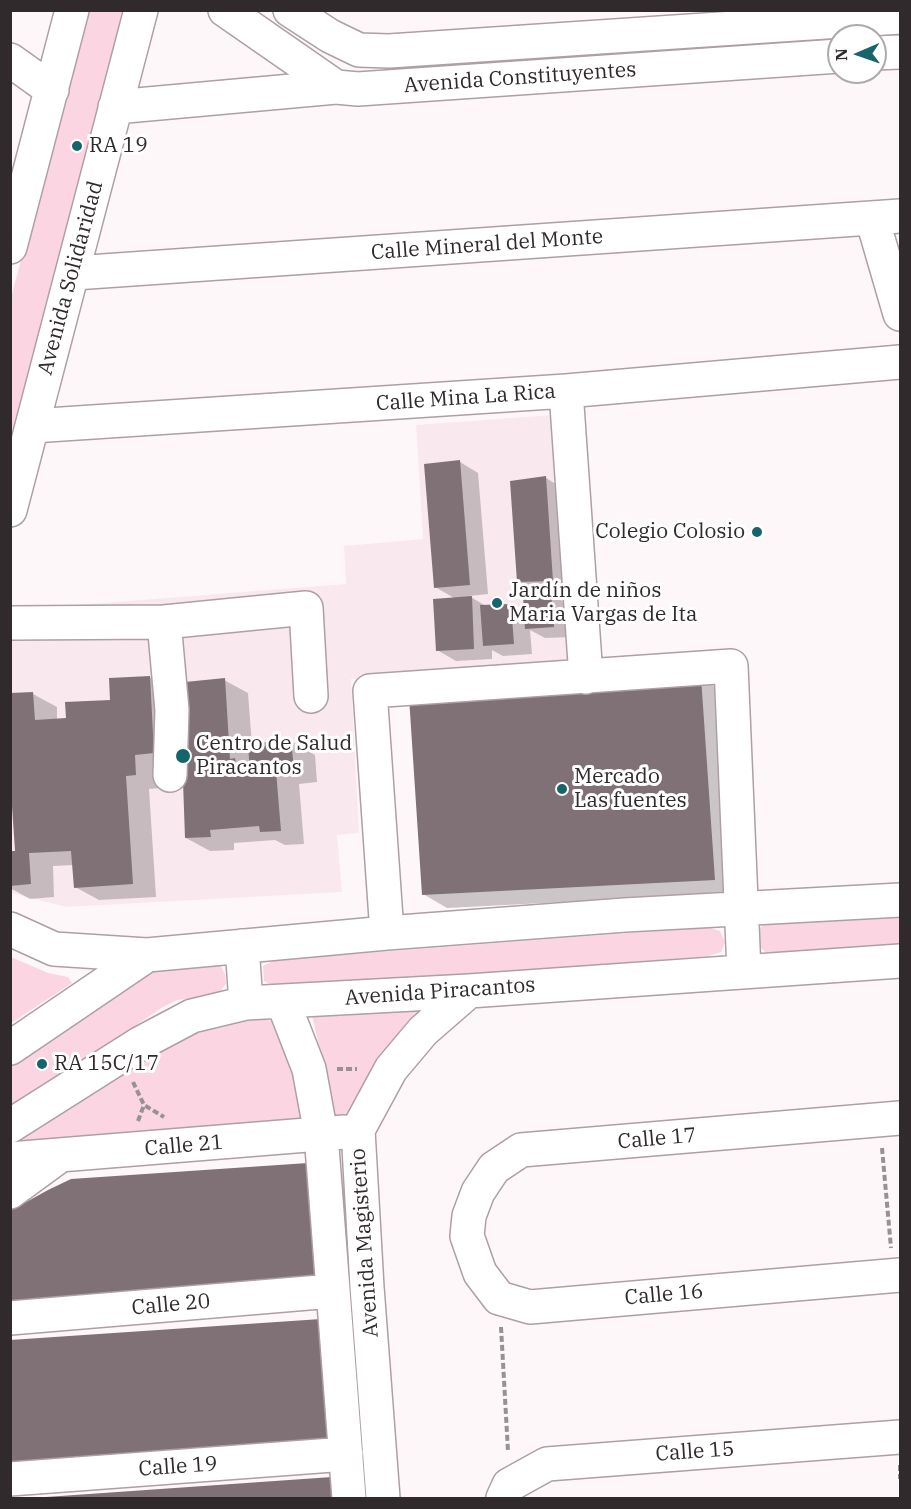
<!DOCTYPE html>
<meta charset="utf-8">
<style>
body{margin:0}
#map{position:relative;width:911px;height:1509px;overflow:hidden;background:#fef7f9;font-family:"IBM Plex Serif",serif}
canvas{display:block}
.frame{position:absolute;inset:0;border:12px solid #302a2c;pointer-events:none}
.north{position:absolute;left:827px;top:24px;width:60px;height:60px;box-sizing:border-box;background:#fff;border:2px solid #acaaab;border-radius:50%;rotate:268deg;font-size:16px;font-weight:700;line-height:24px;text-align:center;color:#302a2c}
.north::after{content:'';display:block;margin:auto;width:21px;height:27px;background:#17656c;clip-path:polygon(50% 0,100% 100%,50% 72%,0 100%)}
</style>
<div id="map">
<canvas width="911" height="1509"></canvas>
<div class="frame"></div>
<div class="north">N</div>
</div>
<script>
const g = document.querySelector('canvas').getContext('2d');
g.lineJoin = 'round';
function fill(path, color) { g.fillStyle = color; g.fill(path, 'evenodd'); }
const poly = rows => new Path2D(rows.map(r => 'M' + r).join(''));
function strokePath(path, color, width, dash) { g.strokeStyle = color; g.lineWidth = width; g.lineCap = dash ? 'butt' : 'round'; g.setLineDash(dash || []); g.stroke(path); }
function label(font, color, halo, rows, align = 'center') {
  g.font = font + ' "IBM Plex Serif",serif'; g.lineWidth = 6; g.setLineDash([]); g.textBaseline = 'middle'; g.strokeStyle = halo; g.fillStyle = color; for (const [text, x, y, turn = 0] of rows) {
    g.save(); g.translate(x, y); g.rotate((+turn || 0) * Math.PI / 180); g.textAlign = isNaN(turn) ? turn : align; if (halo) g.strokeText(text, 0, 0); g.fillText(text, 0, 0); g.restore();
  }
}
fill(poly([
 [553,415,571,666,351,679,359,833,337,835,342,892,66,907,11,893,10,620,13,610,346,584,344,546,423,539,416,425]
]), '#f9e9ee');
fill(poly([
 [86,11,130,11,11,470,11,298],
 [900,911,900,944,776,953,765,952,757,943,756,934,762,926,773,920],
 [707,927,720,931,725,942,721,952,709,956,297,988,276,987,264,981,263,966,275,960],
 [11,957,48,973,68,977,72,983,11,1023],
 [208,961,220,965,225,974,226,984,219,993,208,997,177,1000,163,1007,11,1109,11,1064,153,971,163,966],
 [429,1007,408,1021,386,1050,351,1124,337,1123,312,1015],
 [261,1018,282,1024,307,1130,31,1152,19,1140,133,1063,198,1033]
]), '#fbd5e1');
fill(poly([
 [460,462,478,473,488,594,469,596,486,606,510,605,526,614,551,594,569,605,572,637,545,638,530,630,532,654,503,656,492,650,492,659,456,661,437,650,456,599,435,587],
 [546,478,564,489,571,591,537,592,519,582],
 [149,677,173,691,158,768,160,788,149,789,156,897,99,900,75,887,74,865,53,866,54,897,30,899,10,888,10,853,16,852,33,694,57,707,57,720,68,720,112,701],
 [701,679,724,692,738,893,447,908,423,894],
 [224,680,248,693,252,745,291,741,315,755,317,782,299,784,304,844,285,845,275,840,234,843,234,850,210,851,186,838],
 [332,1478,339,1498,43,1498]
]), '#0003');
fill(poly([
 [460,460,470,585,434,588,424,464],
 [546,476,553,581,517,582,510,481],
 [551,593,554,627,525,629,523,595],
 [472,596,474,649,436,651,433,599],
 [511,604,514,644,483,646,480,605],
 [150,676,154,753,135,755,136,775,126,776,133,884,74,888,71,851,29,853,31,884,10,886,10,851,15,851,10,776,10,693,33,692,35,720,66,718,65,702,110,700,109,678],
 [701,677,715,880,422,895,409,697],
 [225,678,230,759,235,758,238,776,250,774,248,744,291,740,294,769,276,771,281,831,260,832,259,826,210,830,211,837,185,838,182,753,189,734,185,682],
 [308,1163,317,1286,10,1307,10,1211,48,1190,71,1179],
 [321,1319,329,1441,10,1463,10,1340],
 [332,1477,334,1498,46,1498,46,1497]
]), '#7f7175');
const minor = poly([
 [225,10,336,87,358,89,839,56],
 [290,10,330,36,359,50,389,51,900,17],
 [875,53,900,52],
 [10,60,52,90],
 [115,107,336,87],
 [872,218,900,314],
 [10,247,72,10],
 [74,273,900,216],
 [566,391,586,677],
 [32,426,566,391,900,362],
 [10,510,141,10],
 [164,622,172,710,170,775],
 [10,623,164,622,306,608,311,696],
 [10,929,54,949,147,955],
 [387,933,370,691,731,666,744,971],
 [242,946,246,1003],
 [283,1002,309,1069,321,1134,349,1498],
 [10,1048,147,955,387,933,625,915,900,900],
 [900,1118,521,1150,494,1168,478,1192,469,1216,467,1236,480,1273,499,1298,530,1307,900,1275],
 [10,1126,141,1043,192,1016,246,1003,469,991,900,961],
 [10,1159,344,1132],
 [10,1192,58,1157],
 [10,1318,332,1291],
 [10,1479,346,1454],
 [383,1498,367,1287,358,1130,391,1069,423,1031,469,991],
 [503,1498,509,1485,547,1464,900,1437]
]);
strokePath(minor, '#ae9fa4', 36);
strokePath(poly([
 [337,1069,357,1069],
 [133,1082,144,1105,164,1117],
 [138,1121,144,1105],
 [882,1148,891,1248],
 [501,1327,508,1451],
 [900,1465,900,1479]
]), '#989193', 4, [6, 3]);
strokePath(minor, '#fff', 33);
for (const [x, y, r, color] of [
 [77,146,6,"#17656c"],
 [757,532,6,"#17656c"],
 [497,603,6,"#17656c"],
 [183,756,8,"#17656c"],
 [562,789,6,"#17656c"],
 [42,1064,6,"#17656c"]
]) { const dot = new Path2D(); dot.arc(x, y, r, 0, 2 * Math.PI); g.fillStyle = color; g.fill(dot); strokePath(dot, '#fff', 2); }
label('21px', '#302a2c', '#fff', [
 ["Avenida Constituyentes",520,78,-4],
 ["Calle Mineral del Monte",487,245,-4],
 ["Avenida Solidaridad",71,278,-75],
 ["Calle Mina La Rica",466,398,-4],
 ["Avenida Piracantos",440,992,-4],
 ["Calle 17",657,1139,-5],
 ["Calle 21",184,1146,-5],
 ["Avenida Magisterio",365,1243,-94],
 ["Calle 16",664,1295,-5],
 ["Calle 20",171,1305,-5],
 ["Calle 15",695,1452,-4],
 ["Calle 19",178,1467,-4]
]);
label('21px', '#302a2c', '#fff', [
 ["RA 19",89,146],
 ["Colegio Colosio",745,532,"right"],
 ["Jardín de niños",509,591],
 ["Maria Vargas de Ita",509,615],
 ["Centro de Salud",196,744],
 ["Piracantos",196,768],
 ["Mercado",574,777],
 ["Las fuentes",574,801],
 ["RA 15C/17",54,1064]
], 'left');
</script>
